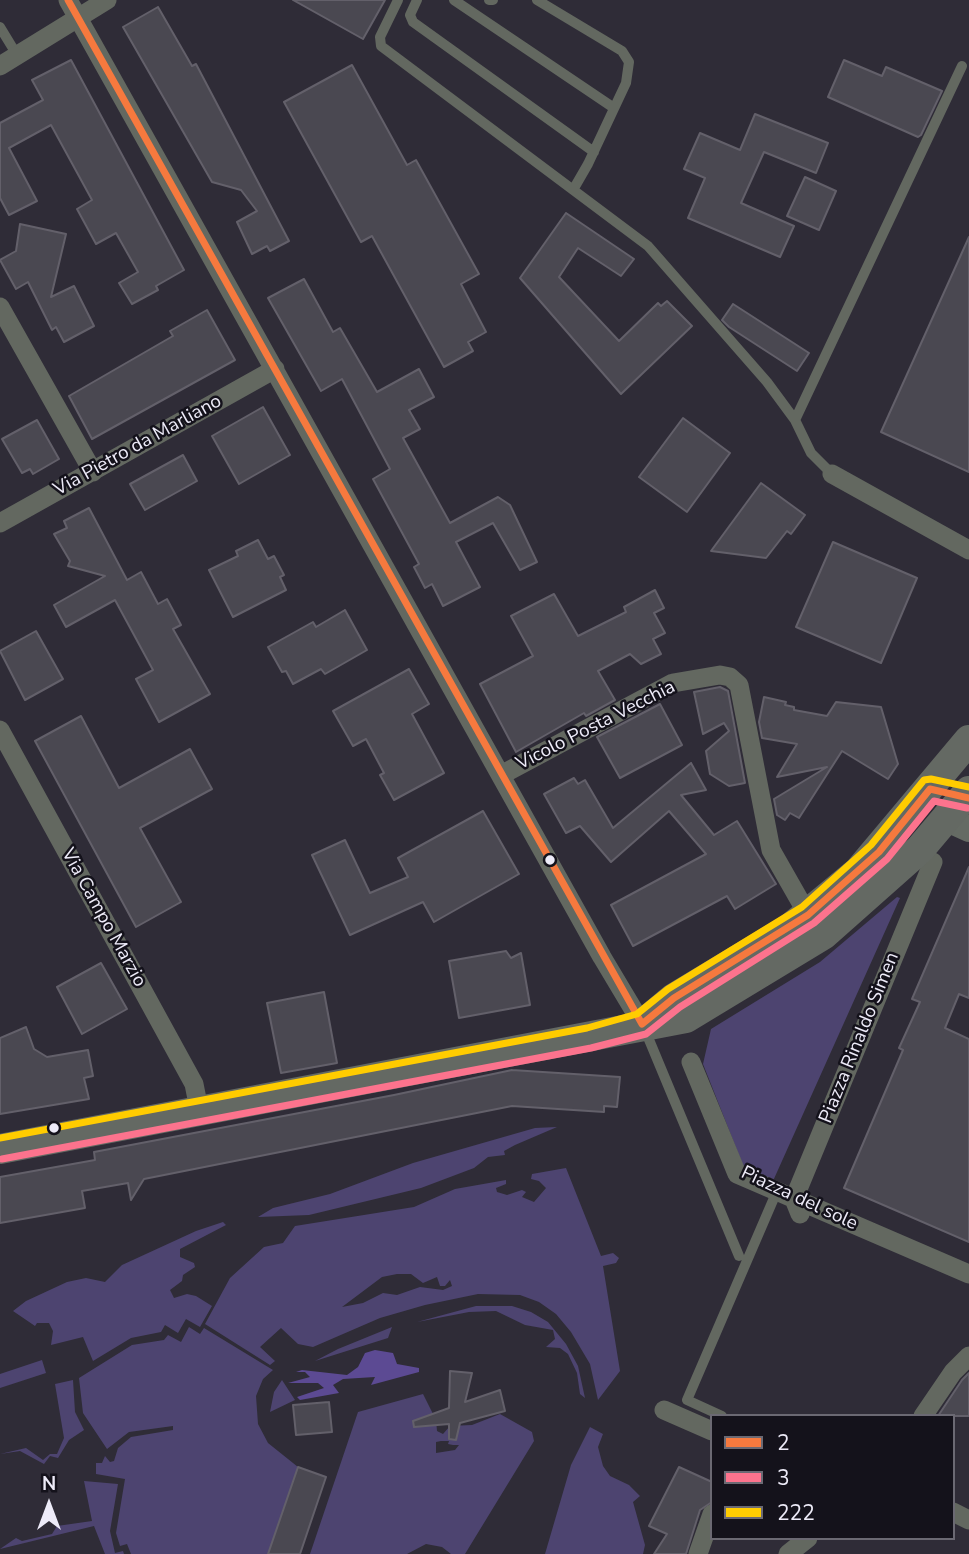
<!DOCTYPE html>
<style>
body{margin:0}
#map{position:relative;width:969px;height:1554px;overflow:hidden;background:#2f2c37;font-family:"Nunito Sans",sans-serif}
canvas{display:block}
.legend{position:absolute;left:710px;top:1414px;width:245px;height:126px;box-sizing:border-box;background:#14121b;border:2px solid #6b6973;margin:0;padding:9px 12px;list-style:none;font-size:21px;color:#edebf8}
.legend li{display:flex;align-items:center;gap:14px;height:35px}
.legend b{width:35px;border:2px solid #6b6973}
.north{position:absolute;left:14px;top:1470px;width:70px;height:70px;-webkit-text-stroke:5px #14121b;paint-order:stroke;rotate:0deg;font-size:19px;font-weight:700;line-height:28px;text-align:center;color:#edebf8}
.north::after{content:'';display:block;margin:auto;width:24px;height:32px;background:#edebf8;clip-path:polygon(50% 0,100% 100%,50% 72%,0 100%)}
</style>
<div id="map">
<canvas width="969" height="1554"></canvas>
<ul class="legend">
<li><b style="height:9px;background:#f6793e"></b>2</li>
<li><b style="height:9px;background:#fc738d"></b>3</li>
<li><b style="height:9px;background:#fc0"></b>222</li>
</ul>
<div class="north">N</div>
</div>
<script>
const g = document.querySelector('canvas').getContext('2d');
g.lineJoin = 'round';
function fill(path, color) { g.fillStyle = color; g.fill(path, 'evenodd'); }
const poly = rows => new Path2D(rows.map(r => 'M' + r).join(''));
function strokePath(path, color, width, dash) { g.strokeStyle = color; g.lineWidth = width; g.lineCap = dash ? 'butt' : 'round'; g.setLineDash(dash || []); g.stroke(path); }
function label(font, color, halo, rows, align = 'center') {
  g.font = font + ' "Nunito Sans",sans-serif'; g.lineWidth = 5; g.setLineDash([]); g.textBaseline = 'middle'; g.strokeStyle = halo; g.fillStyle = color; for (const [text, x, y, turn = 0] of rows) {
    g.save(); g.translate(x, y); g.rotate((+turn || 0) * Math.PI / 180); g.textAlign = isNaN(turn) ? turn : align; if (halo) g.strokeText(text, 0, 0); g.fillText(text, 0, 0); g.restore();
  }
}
fill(poly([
 [897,897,900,898,773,1181,744,1168,703,1064,711,1029,820,962],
 [557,1127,515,1145,504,1151,505,1155,488,1157,474,1168,421,1188,309,1215,258,1217,273,1208,330,1194,413,1163,535,1128],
 [566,1168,601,1256,613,1253,619,1258,616,1263,603,1266,620,1371,598,1400,590,1364,571,1332,556,1314,539,1302,520,1295,478,1294,425,1305,380,1318,313,1347,298,1344,281,1328,260,1347,275,1361,270,1365,205,1324,230,1278,264,1247,283,1243,295,1226,414,1207,455,1189,506,1180,506,1184,496,1188,497,1192,507,1195,522,1190,526,1192,522,1197,534,1202,546,1188,539,1181,531,1179,532,1174],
 [397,1274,411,1274,423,1283,437,1277,440,1286,445,1286,450,1280,452,1286,443,1290,420,1287,397,1295,383,1293,363,1303,342,1307,382,1277],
 [223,1222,226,1225,180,1249,180,1257,194,1263,195,1267,183,1275,182,1281,170,1290,174,1298,187,1294,196,1296,212,1306,200,1327,186,1319,178,1333,165,1325,161,1332,131,1338,93,1361,83,1337,51,1345,53,1331,49,1323,37,1323,35,1326,13,1311,26,1301,67,1282,86,1278,105,1282,122,1265,196,1231],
 [476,1306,512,1306,531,1312,548,1322,566,1344,578,1366,585,1398,580,1394,577,1373,568,1354,560,1348,546,1347,555,1339,553,1330,525,1325,496,1311,469,1312,417,1322],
 [189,1327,200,1334,204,1328,273,1370,263,1379,256,1396,258,1424,268,1443,298,1467,268,1554,131,1554,127,1544,120,1546,116,1533,125,1479,96,1474,96,1463,102,1463,105,1456,110,1462,114,1461,118,1448,131,1437,173,1430,173,1426,129,1432,107,1449,83,1413,79,1378,132,1345,164,1340,168,1335,181,1342],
 [392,1327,388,1338,315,1361,338,1349],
 [42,1360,46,1373,0,1388,0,1374],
 [73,1380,75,1412,84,1430,69,1440,58,1458,50,1456,44,1464,20,1451,0,1454,26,1448,43,1460,50,1454,57,1454,64,1438,55,1384],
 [282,1380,295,1400,270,1412,274,1392],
 [423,1394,436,1420,437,1431,443,1434,450,1426,472,1425,500,1414,532,1432,534,1441,465,1554,451,1554,442,1547,426,1544,407,1554,310,1554,358,1412],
 [441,1441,449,1441,448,1444,453,1445,459,1445,455,1450,436,1453,436,1442],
 [590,1427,603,1434,598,1447,603,1466,610,1476,629,1485,640,1496,633,1502,645,1545,643,1554,545,1554,571,1465],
 [84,1481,118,1484,110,1531,115,1553,123,1551,124,1554,105,1554,94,1526,0,1549,16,1538,22,1541,52,1534,57,1526,92,1521]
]), '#4d4470');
fill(poly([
 [375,1350,393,1353,397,1364,419,1368,419,1372,371,1385,375,1377,343,1379,333,1385,339,1393,300,1400,297,1397,324,1388,318,1383,288,1383,310,1377,305,1372,296,1372,302,1370,347,1375,358,1367,365,1353]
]), '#5c4a93');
const building = poly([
 [293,0,385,0,363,39,293,0],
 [158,7,192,66,196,64,289,241,270,251,267,246,252,254,237,222,257,211,241,190,212,182,123,27,158,7],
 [71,60,184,270,156,286,158,290,132,304,119,283,138,272,116,233,96,244,77,209,92,200,51,125,9,148,37,201,9,215,0,198,0,123,43,100,32,80,71,60],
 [844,60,882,76,886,67,942,91,921,135,918,137,828,97,844,60],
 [352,65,407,165,416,160,479,274,461,284,486,332,468,342,473,351,444,367,372,236,361,242,284,102,352,65],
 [755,114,828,143,816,173,764,152,741,203,794,226,780,257,688,218,705,178,684,169,700,133,740,150,755,114],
 [805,177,836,191,819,230,787,216,805,177],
 [566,213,634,259,621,276,578,248,559,277,619,341,658,303,661,306,667,301,692,326,621,394,520,278,566,213],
 [20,224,66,234,51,297,74,286,94,326,64,342,56,327,52,330,28,282,16,289,0,260,16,251,20,224],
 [969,237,969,472,881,432,969,237],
 [304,279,333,332,340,328,377,392,419,369,434,397,409,410,420,429,403,438,450,523,498,497,510,505,537,562,520,570,493,523,456,542,480,587,443,606,432,584,425,588,414,567,419,564,373,479,390,469,342,379,321,391,268,298,304,279],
 [733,304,809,353,797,371,729,327,722,320,733,304],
 [207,310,235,360,92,439,69,396,173,336,170,331,207,310],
 [263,407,290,455,239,484,212,436,263,407],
 [683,418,730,453,687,512,639,477,683,418],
 [37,420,59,459,33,474,30,469,22,473,2,439,37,420],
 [183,455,197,481,145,510,130,484,183,455],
 [761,483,805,515,791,534,787,531,766,558,711,551,761,483],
 [89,508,127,580,141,572,158,604,167,599,181,625,173,629,210,694,159,722,136,679,153,670,115,600,66,627,54,605,105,576,68,566,70,561,54,534,67,528,64,521,89,508],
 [258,540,268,559,274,556,284,575,280,577,286,590,233,617,209,570,238,556,236,551,258,540],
 [833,542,917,578,881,663,796,627,833,542],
 [655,590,664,608,654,613,665,633,653,639,661,654,641,664,630,654,598,671,615,700,586,716,584,713,516,752,480,684,533,656,511,616,554,594,578,636,626,612,624,607,655,590],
 [345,610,367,650,325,674,321,669,293,684,286,671,282,672,268,647,313,622,316,627,345,610],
 [36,631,63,679,25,700,0,651,36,631],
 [409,669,429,704,412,714,444,773,394,800,380,775,384,773,366,739,353,746,333,711,409,669],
 [720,687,728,691,745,783,729,786,710,774,706,751,729,731,724,723,703,734,694,692,720,687],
 [764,697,786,702,785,705,794,707,794,710,827,716,836,702,881,707,898,764,888,779,842,751,799,818,790,813,785,820,777,815,774,799,827,767,777,777,797,744,762,738,759,722,764,697],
 [660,704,682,745,620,778,597,737,660,704],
 [81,716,119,788,190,749,212,789,140,828,181,902,136,927,35,741,81,716],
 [691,763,706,790,681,795,714,835,737,821,776,884,735,909,727,896,633,946,611,905,706,854,669,811,611,862,580,826,566,833,544,794,574,778,578,784,585,780,613,828,691,763],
 [483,811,519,874,434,922,423,902,350,935,312,855,345,840,370,893,408,877,398,858,483,811],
 [969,867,969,998,959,994,945,1028,969,1039,969,1242,844,1188,903,1050,899,1048,920,1002,912,999,969,867],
 [506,951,511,958,521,953,530,1005,459,1018,449,961,506,951],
 [101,963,127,1009,82,1034,57,987,101,963],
 [324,992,337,1063,281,1073,267,1003,324,992],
 [26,1027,34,1049,47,1057,88,1050,93,1076,84,1078,89,1099,0,1114,0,1038,26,1027],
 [512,1070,620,1077,617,1107,604,1106,604,1112,512,1106,144,1179,131,1200,128,1183,82,1191,85,1208,0,1223,0,1177,95,1160,94,1152,394,1095,512,1070],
 [450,1371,472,1373,465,1402,500,1390,505,1411,460,1423,456,1440,449,1439,449,1424,414,1427,413,1421,449,1408,450,1371],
 [969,1373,969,1416,938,1416,962,1380,969,1373],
 [329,1402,332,1432,296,1435,293,1405,329,1402],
 [298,1467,326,1477,300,1554,268,1554,298,1467],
 [679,1467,712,1482,712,1502,700,1510,686,1554,654,1554,667,1534,649,1526,679,1467]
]);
fill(building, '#4a4851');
strokePath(building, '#63606a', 2);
strokePath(poly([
 [398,0,380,37,381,46,648,246,767,382,795,420,811,453,832,474],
 [417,0,410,15,413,22,594,152],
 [454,0,614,108],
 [489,0,493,0],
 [537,0,622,51,629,62,626,83,588,164,573,190],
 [0,27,17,55],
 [795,420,962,66],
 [645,1030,739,1256],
 [722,1416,687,1400,777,1191]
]), '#636860', 10);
strokePath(poly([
 [68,0,602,957,642,1024],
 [0,66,107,0],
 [0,307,93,472],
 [832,474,969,550],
 [0,523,275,369],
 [0,730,194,1084,199,1109],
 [501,775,673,683,720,675,730,677,739,685,771,850,808,915],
 [691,1062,737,1174,969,1274],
 [800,1214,794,1199,933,862],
 [664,1410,712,1431],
 [923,1416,953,1372,969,1356],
 [953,1512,969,1520],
 [698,1554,712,1514],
 [788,1554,808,1538]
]), '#636860', 19);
strokePath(poly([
 [947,819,969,829]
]), '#656b64', 26);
strokePath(poly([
 [643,1024,674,998,789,929,859,871,969,740],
 [0,1149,686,1018,823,935,920,849,969,791]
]), '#646963', 30);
strokePath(poly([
 [68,0,642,1024],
 [642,1024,674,998,808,915,879,852,930,789,969,798]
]), '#f6793e', 7);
strokePath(poly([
 [2,1159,591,1048,646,1034,680,1007,814,923,887,859,934,801,967,808]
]), '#fc738d', 7);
strokePath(poly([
 [0,1138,587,1028,637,1014,668,989,802,907,871,845,924,780,931,779,969,787]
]), '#fc0', 7);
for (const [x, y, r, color] of [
 [550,860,6,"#edebf8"],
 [54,1128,6,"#edebf8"]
]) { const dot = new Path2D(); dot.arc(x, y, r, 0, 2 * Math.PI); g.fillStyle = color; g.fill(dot); strokePath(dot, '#14121b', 2.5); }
label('19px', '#edebf8', '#14121b', [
 ["Via Pietro da Marliano",138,446,-29],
 ["Vicolo Posta Vecchia",596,726,-27],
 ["Via Campo Marzio",103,918,61],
 ["Piazza Rinaldo Simen",860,1038,-68],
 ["Piazza del sole",799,1199,25]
]);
</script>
